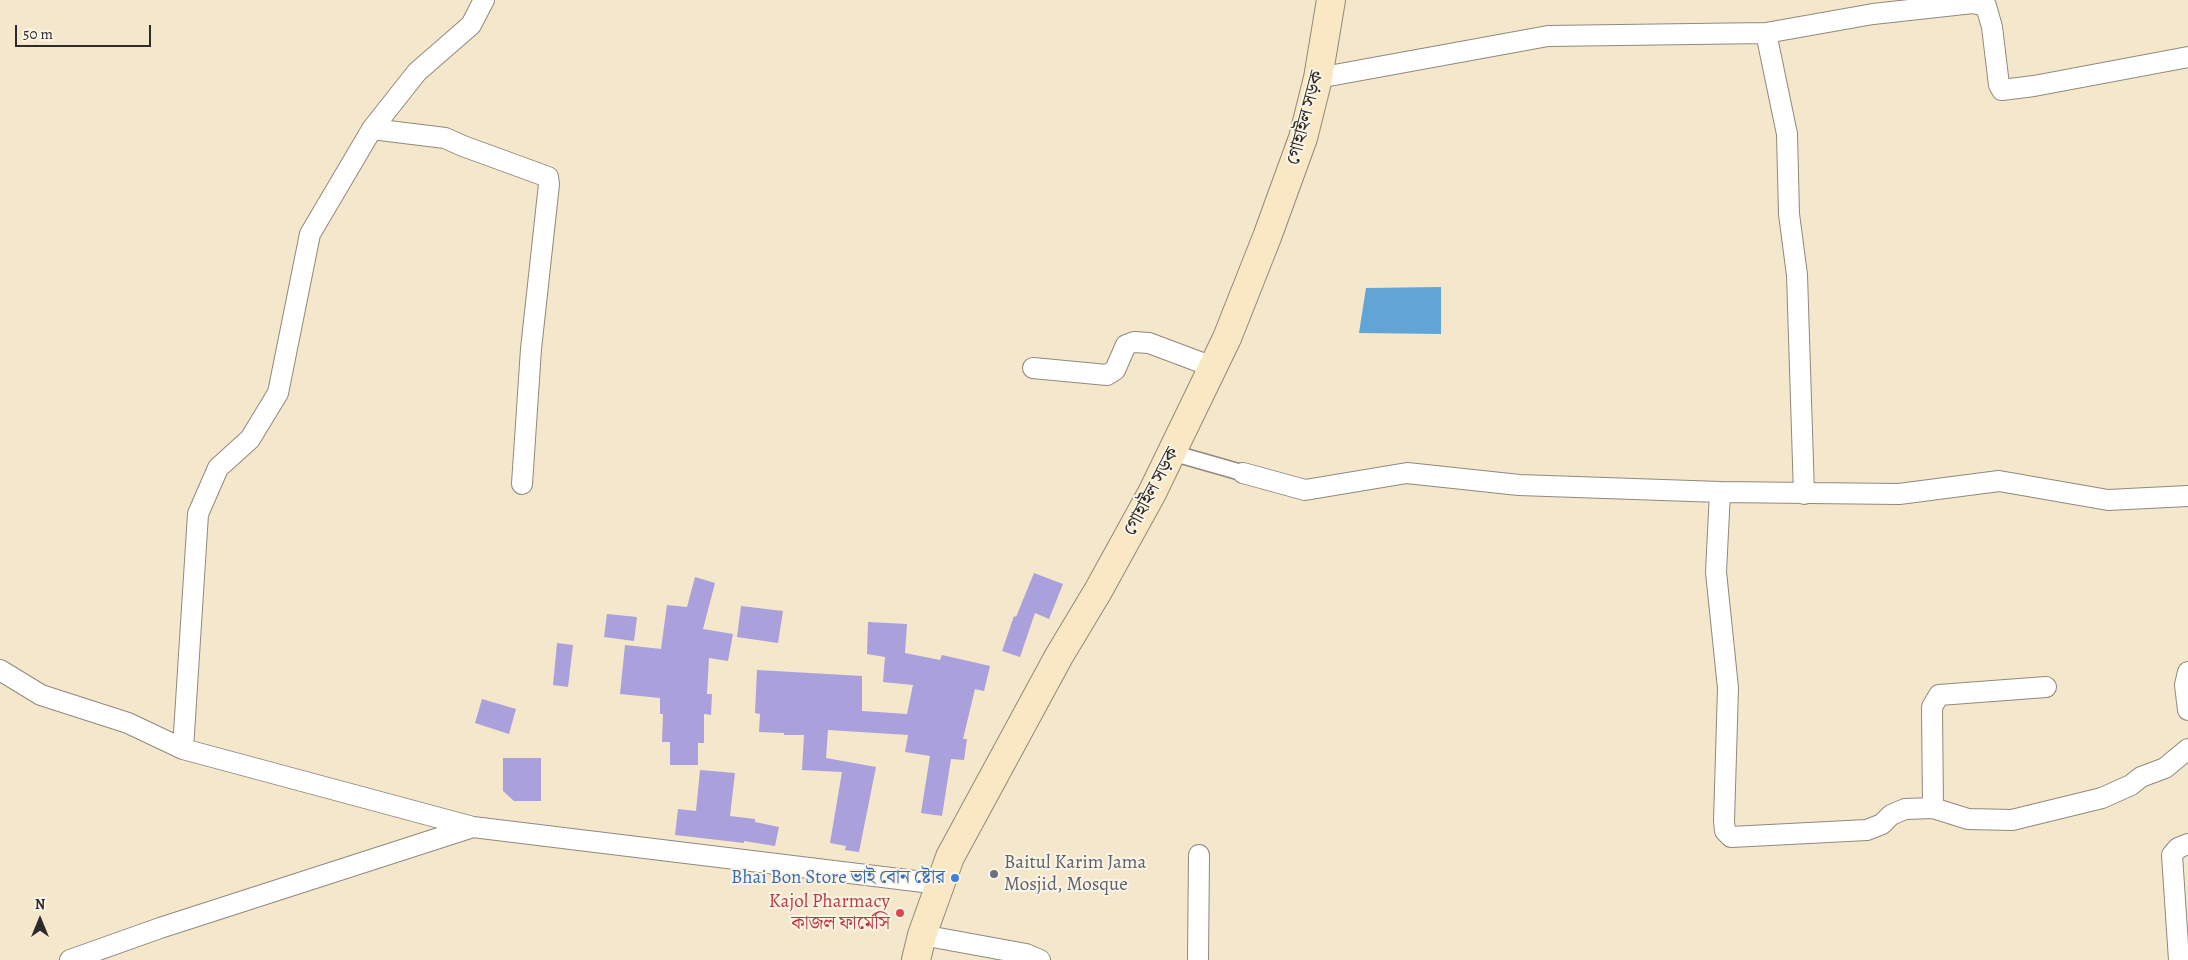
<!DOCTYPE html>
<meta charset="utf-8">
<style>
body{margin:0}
#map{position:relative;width:2188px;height:960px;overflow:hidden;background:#f4e7cc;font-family:Alegreya,serif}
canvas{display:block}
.north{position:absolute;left:15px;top:895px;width:50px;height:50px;-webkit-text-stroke:4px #fcf5e5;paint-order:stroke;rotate:0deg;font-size:14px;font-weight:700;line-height:20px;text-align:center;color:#2b2b2b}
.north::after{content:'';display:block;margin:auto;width:18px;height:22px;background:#2b2b2b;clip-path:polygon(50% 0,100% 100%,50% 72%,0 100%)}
.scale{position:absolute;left:15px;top:25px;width:136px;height:22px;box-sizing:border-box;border:2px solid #2b2b2b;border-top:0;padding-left:6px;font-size:15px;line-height:18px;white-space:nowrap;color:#2b2b2b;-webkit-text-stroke:4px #fcf5e5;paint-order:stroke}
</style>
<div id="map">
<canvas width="2188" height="960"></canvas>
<div class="north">N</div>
<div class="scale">50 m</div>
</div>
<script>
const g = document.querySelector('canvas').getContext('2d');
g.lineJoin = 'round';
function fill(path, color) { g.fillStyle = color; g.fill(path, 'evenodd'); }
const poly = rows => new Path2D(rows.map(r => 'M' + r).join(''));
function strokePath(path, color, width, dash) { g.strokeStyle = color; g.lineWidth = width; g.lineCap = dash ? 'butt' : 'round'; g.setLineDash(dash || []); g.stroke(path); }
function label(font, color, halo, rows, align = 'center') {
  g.font = font + ' Alegreya,"Noto Serif Bengali",serif'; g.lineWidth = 4; g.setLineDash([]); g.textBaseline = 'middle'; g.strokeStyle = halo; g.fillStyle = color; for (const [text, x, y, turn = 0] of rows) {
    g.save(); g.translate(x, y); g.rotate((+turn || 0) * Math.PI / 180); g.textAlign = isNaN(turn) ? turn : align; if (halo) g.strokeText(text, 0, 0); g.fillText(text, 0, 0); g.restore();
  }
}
fill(poly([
 [1441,287,1441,334,1359,333,1366,288]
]), '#62a4d5');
fill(poly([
 [1034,573,1063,584,1049,619,1035,613,1020,657,1002,651,1014,616,1016,617],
 [695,577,715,583,703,629,733,634,728,661,709,658,707,694,712,694,711,715,704,714,704,743,698,743,698,765,670,765,670,742,662,742,663,714,660,714,660,698,620,694,625,645,661,649,667,605,687,607],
 [741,606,783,611,778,643,737,637],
 [607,614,637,617,634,641,604,637],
 [868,622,907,624,905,653,940,660,942,655,990,666,984,691,975,689,963,739,967,739,964,760,951,759,942,816,921,813,930,756,905,752,908,735,828,730,826,758,876,767,859,852,845,850,846,846,830,843,842,772,802,770,804,735,784,735,784,733,759,732,760,714,755,713,757,670,862,676,862,711,907,714,913,685,883,682,885,657,867,654],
 [557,643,573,645,568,687,553,685],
 [482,699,516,709,509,734,475,723],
 [503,758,541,758,541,801,514,801,503,791],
 [700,770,735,773,730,816,755,819,755,822,779,827,775,846,744,841,744,843,675,835,678,809,696,811]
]), '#a9a0dc');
const pedestrian = poly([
 [1173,453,1243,473]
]);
const minor = poly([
 [1766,33,1787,134,1789,214,1797,275,1804,494],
 [1318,78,1548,36,1766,33,1873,14,1973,3,1986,6,1992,27,1999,85,2002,90,2034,86,2188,57],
 [372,129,445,138,463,146,548,177,549,184,531,349,522,484],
 [1033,368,1107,375,1115,370,1126,345,1134,342,1149,343,1213,367],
 [1243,473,1305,490,1407,473,1519,485,1720,492,1899,494,1999,481,2108,500,2188,496],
 [1720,492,1716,572,1728,688,1724,821,1725,831,1731,837,1867,830,1882,824,1891,815,1905,809,1933,808,1968,819,2012,820,2102,798,2131,785,2141,777,2165,768,2188,749],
 [0,670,41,695,128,723,183,749,473,827,940,884],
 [2188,672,2185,685,2188,710],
 [183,749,198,514,218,468,250,439,278,393,310,234,372,129,417,72,471,25,484,0],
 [1933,808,1932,707,1939,695,2046,687],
 [922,935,1026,954,1040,960],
 [70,960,160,928,473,827],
 [1198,960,1199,855],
 [2179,960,2172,855,2178,848,2188,844]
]);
const secondary = poly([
 [916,960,922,935,950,857,1059,656,1098,591,1152,493,1227,338,1267,237,1303,138,1318,78,1331,0]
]);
strokePath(pedestrian, '#90897c', 18);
strokePath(minor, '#90897c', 22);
strokePath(secondary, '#90897c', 30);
strokePath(pedestrian, '#fff', 15);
strokePath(minor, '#fff', 20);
strokePath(secondary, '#fae7c3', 28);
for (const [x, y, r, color] of [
 [994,874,5,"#6b7280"],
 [955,878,5,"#3f7fe0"],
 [900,913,5,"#e0444e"]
]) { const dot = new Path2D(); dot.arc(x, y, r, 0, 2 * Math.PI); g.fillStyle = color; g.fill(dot); strokePath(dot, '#fcf5e5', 2); }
label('19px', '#2b2b2b', '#fcf5e5', [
 ["গোহাইল সড়ক",1306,118,-75],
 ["গোহাইল সড়ক",1152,492,-62]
]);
label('19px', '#5b616d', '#fcf5e5', [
 ["Baitul Karim Jama",1004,863],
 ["Mosjid, Mosque",1004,885]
], 'left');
label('19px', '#366cbe', '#fcf5e5', [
 ["Bhai Bon Store ভাই বোন ষ্টোর",945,878]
], 'right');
label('19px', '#be3a42', '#fcf5e5', [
 ["Kajol Pharmacy",890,902],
 ["কাজল ফার্মেসি",890,924]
], 'right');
</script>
